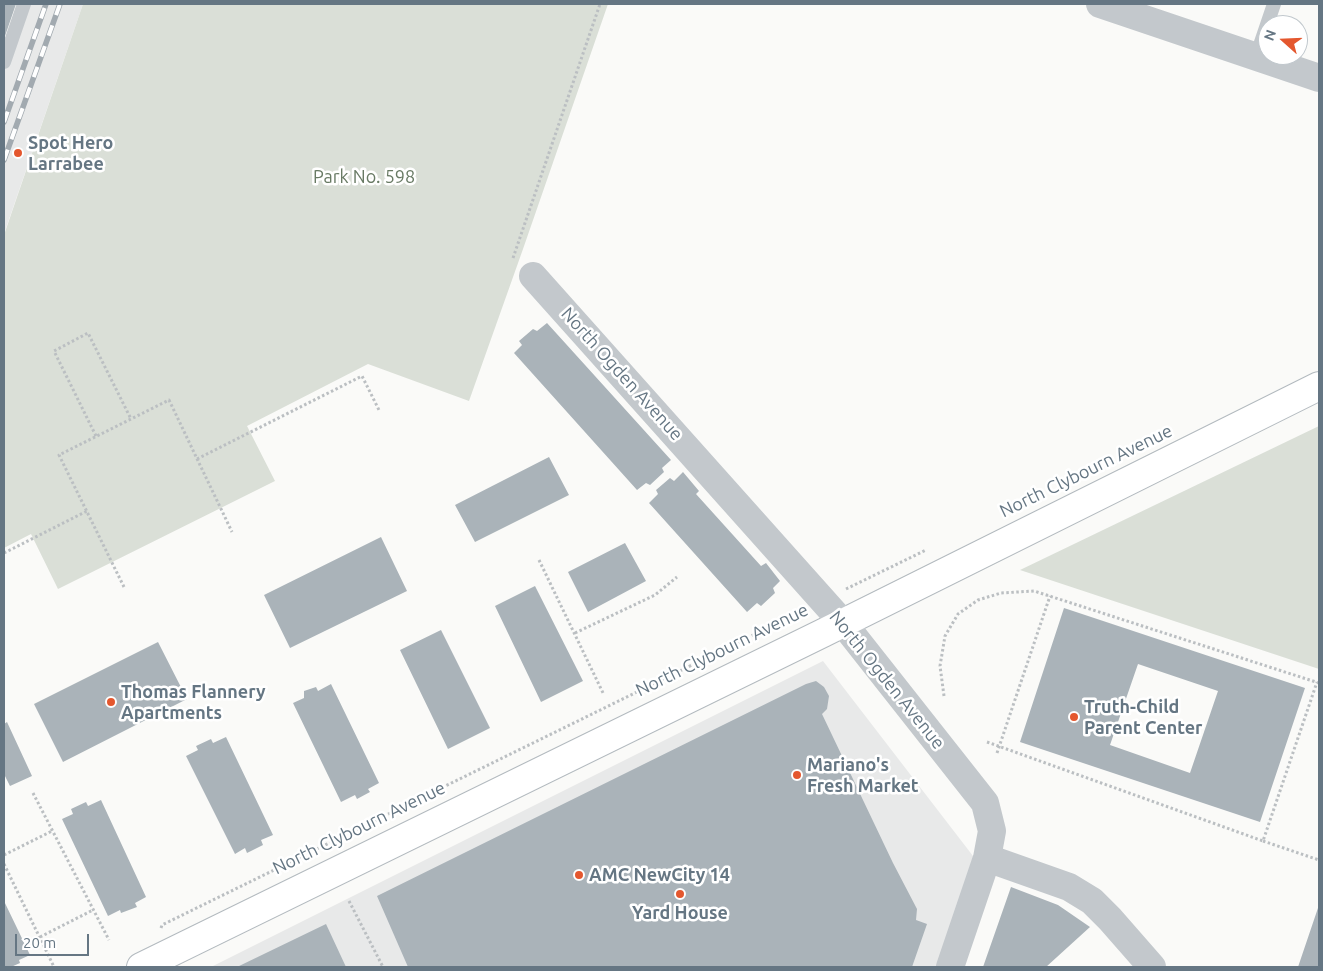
<!DOCTYPE html>
<style>
body{margin:0}
#map{position:relative;width:1323px;height:971px;overflow:hidden;background:#fafaf8;font-family:Ubuntu,sans-serif}
canvas{display:block}
.frame{position:absolute;inset:0;border:5px solid #657683;pointer-events:none}
.north{position:absolute;left:1258px;top:15px;width:50px;height:50px;box-sizing:border-box;background:#fff;border:1px solid #c1c8cd;border-radius:50%;rotate:290deg;font-size:14px;font-weight:700;line-height:20px;text-align:center;color:#657683}
.north::after{content:'';display:block;margin:auto;width:18px;height:22px;background:#e4572e;clip-path:polygon(50% 0,100% 100%,50% 72%,0 100%)}
.scale{position:absolute;left:15px;top:934px;width:74px;height:22px;box-sizing:border-box;border:2px solid #657683;border-top:0;padding-left:6px;font-size:15px;line-height:18px;white-space:nowrap;color:#657683;-webkit-text-stroke:4px #fff;paint-order:stroke}
</style>
<div id="map">
<canvas width="1323" height="971"></canvas>
<div class="frame"></div>
<div class="north">N</div>
<div class="scale">20 m</div>
</div>
<script>
const g = document.querySelector('canvas').getContext('2d');
g.lineJoin = 'round';
function fill(path, color) { g.fillStyle = color; g.fill(path, 'evenodd'); }
const poly = rows => new Path2D(rows.map(r => 'M' + r).join(''));
function strokePath(path, color, width, dash) { g.strokeStyle = color; g.lineWidth = width; g.lineCap = dash ? 'butt' : 'round'; g.setLineDash(dash || []); g.stroke(path); }
function label(font, color, halo, rows, align = 'center') {
  g.font = font + ' Ubuntu,sans-serif'; g.lineWidth = 5; g.setLineDash([]); g.textBaseline = 'middle'; g.strokeStyle = halo; g.fillStyle = color; for (const [text, x, y, turn = 0] of rows) {
    g.save(); g.translate(x, y); g.rotate((+turn || 0) * Math.PI / 180); g.textAlign = isNaN(turn) ? turn : align; if (halo) g.strokeText(text, 0, 0); g.fillText(text, 0, 0); g.restore();
  }
}
fill(poly([
 [28,4,83,4,4,234,4,72],
 [823,661,983,869,950,967,211,967]
]), '#e8e9e9');
fill(poly([
 [83,4,608,4,523,249,469,401,368,364,247,426,275,481,58,589,31,534,4,548,4,235],
 [1319,426,1319,669,1020,570]
]), '#dadfd7');
fill(poly([
 [4,4,16,4,4,39],
 [547,323,671,460,662,468,664,472,650,485,646,483,637,490,514,353,522,345,519,341,533,329,537,331],
 [549,457,569,495,475,542,455,505],
 [683,472,699,491,696,494,761,566,766,563,780,581,773,588,775,593,761,606,757,603,747,612,649,503,658,494,656,490,670,478,674,481],
 [381,537,407,591,290,648,264,595],
 [625,543,646,581,588,612,568,572],
 [535,586,583,681,541,702,495,606],
 [1064,608,1305,688,1260,822,1020,742],
 [1138,664,1218,691,1190,773,1110,745],
 [441,630,490,728,448,749,400,650],
 [158,642,187,699,63,762,34,704],
 [816,681,824,687,829,696,827,709,822,714,893,863,917,909,916,920,927,924,912,967,408,967,377,896,806,684],
 [331,684,379,783,368,789,370,792,357,799,355,795,341,802,293,703,304,698,304,691,316,687,318,691],
 [7,722,32,776,10,786,4,774,4,724],
 [226,737,273,835,261,840,263,845,247,853,245,848,235,854,186,756,198,750,196,746,211,739,213,743],
 [101,800,146,897,135,903,137,907,121,913,120,910,108,916,62,819,73,814,71,809,86,802,88,806],
 [1011,887,1058,905,1090,927,1046,967,983,967],
 [4,901,30,955,19,960,20,963,11,967,4,967],
 [1319,905,1319,967,1298,967],
 [326,924,346,967,237,967]
]), '#aab3b9');
const secondary = poly([
 [141,967,823,633,1319,386]
]);
strokePath(secondary, '#b3babf', 30);
strokePath(poly([
 [513,258,600,4],
 [96,436,54,351,88,333,131,419],
 [197,459,362,376,379,410],
 [4,553,87,511],
 [539,560,604,695],
 [124,587,59,455,169,400,232,532],
 [846,589,926,550],
 [575,633,655,595,677,577],
 [944,696,940,666,945,636,958,614,978,600,1001,593,1034,591,1319,683],
 [987,742,1263,841,1317,682],
 [997,753,1050,596],
 [33,793,109,940],
 [1263,841,1319,860],
 [4,855,52,831],
 [4,864,54,967],
 [349,901,383,967],
 [161,928,162,925,800,612],
 [40,937,93,910]
]), '#bbbfc2', 3, [2.5, 2.5]);
strokePath(poly([
 [1256,57,1274,4],
 [4,62,24,4]
]), '#c3c8cc', 14);
strokePath(poly([
 [533,276,843,623,985,803,992,831,987,858,950,967],
 [987,858,1069,887,1092,901,1110,919,1152,967]
]), '#c3c8cc', 28);
strokePath(poly([
 [1100,4,1319,78]
]), '#c3c8cc', 28);
strokePath(secondary, '#fff', 28);
const rail = poly([
 [4,122,46,4],
 [4,160,60,4]
]);
strokePath(rail, '#a2aab0', 5.5);
strokePath(rail, '#fff', 4, [11]);
for (const [x, y, r, color] of [
 [18,153,5,"#e4572e"],
 [111,702,5,"#e4572e"],
 [1074,717,5,"#e4572e"],
 [797,775,5,"#e4572e"],
 [579,875,5,"#e4572e"],
 [680,894,5,"#e4572e"]
]) { const dot = new Path2D(); dot.arc(x, y, r, 0, 2 * Math.PI); g.fillStyle = color; g.fill(dot); strokePath(dot, '#fff', 2); }
label('bold 18px', '#657683', '#fff', [
 ["Spot Hero",28,143],
 ["Larrabee",28,164],
 ["Thomas Flannery",121,692],
 ["Apartments",121,713],
 ["Truth-Child",1084,707],
 ["Parent Center",1084,728],
 ["Mariano's",807,765],
 ["Fresh Market",807,786],
 ["AMC NewCity 14",589,875],
 ["Yard House",680,913,"center"]
], 'left');
label('18px', '#687a64', '#fff', [
 ["Park No. 598",364,177]
]);
label('18px', '#657683', '#fff', [
 ["North Ogden Avenue",622,374,48],
 ["North Clybourn Avenue",1086,471,-26],
 ["North Clybourn Avenue",722,650,-26],
 ["North Ogden Avenue",887,680,51],
 ["North Clybourn Avenue",359,828,-26]
]);
</script>
